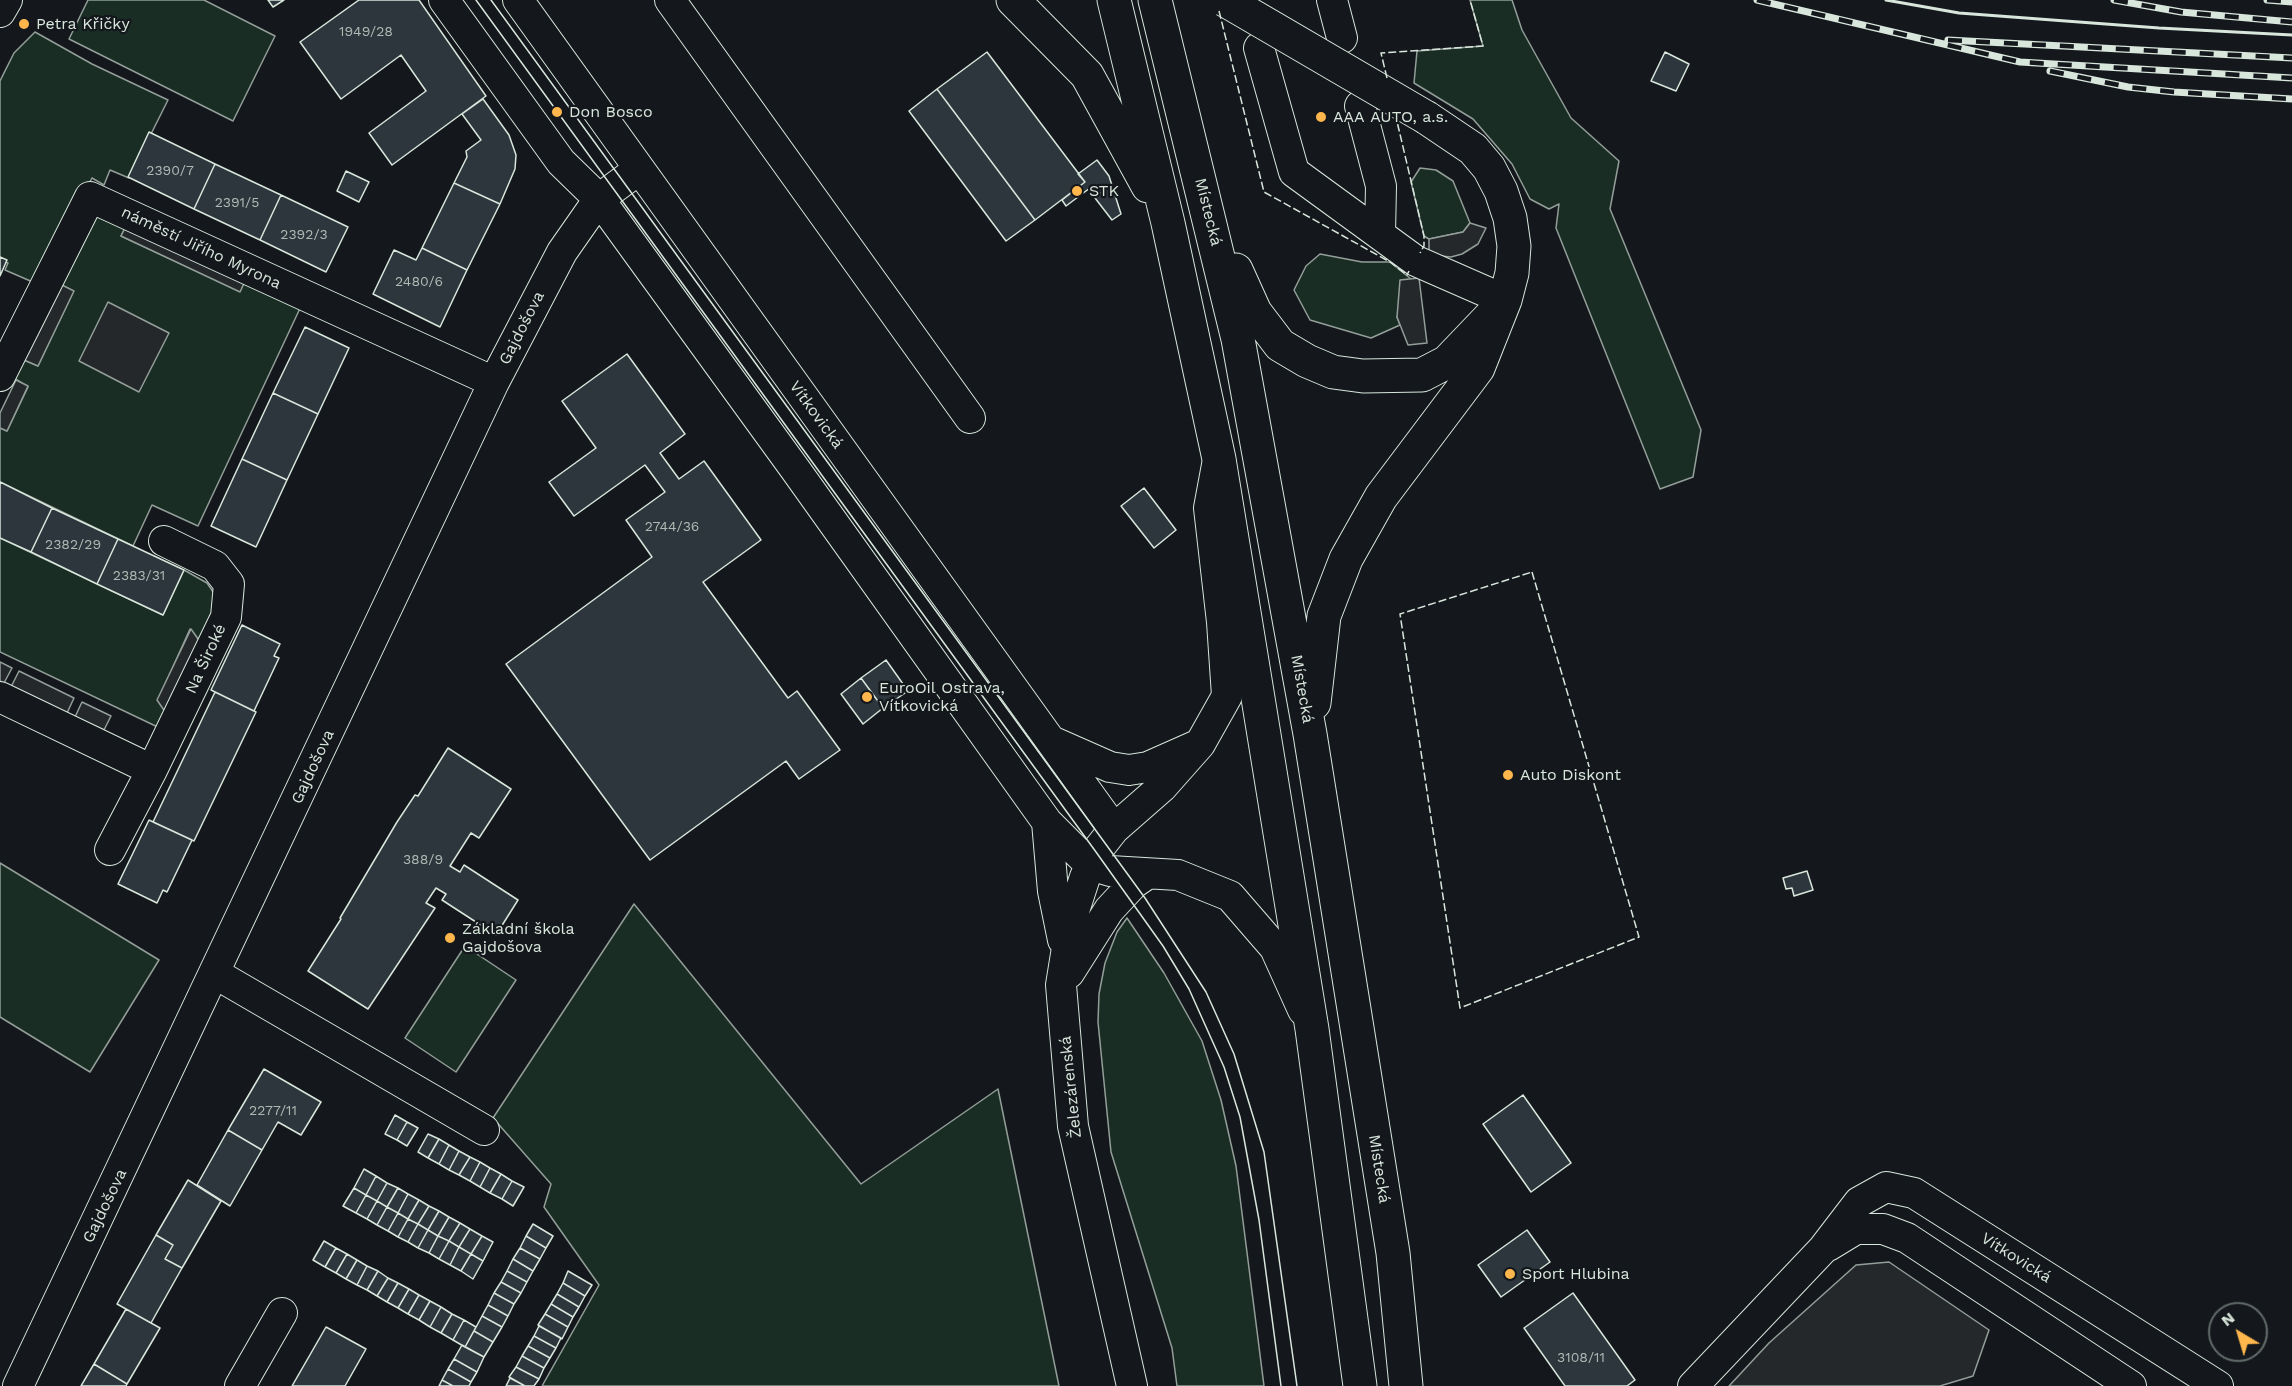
<!DOCTYPE html>
<meta charset="utf-8">
<style>
body{margin:0}
#map{position:relative;width:2292px;height:1386px;overflow:hidden;background:#14181c;font-family:"Work Sans",sans-serif}
canvas{display:block}
.north{position:absolute;left:2208px;top:1302px;width:60px;height:60px;box-sizing:border-box;background:#14181c;border:2px solid #626a69;border-radius:50%;rotate:322deg;font-size:16px;font-weight:700;line-height:24px;text-align:center;color:#d8e6dc}
.north::after{content:'';display:block;margin:auto;width:21px;height:27px;background:#ffb74d;clip-path:polygon(50% 0,100% 100%,50% 72%,0 100%)}
</style>
<div id="map">
<canvas width="2292" height="1386"></canvas>
<div class="north">N</div>
</div>
<script>
const g = document.querySelector('canvas').getContext('2d');
g.lineJoin = 'round';
function fill(path, color) { g.fillStyle = color; g.fill(path, 'evenodd'); }
const poly = rows => new Path2D(rows.map(r => 'M' + r).join(''));
function strokePath(path, color, width, dash) { g.strokeStyle = color; g.lineWidth = width; g.lineCap = dash ? 'butt' : 'round'; g.setLineDash(dash || []); g.stroke(path); }
function label(font, color, halo, rows, align = 'center') {
  g.font = font + ' "Work Sans",sans-serif'; g.lineWidth = 4.5; g.setLineDash([]); g.textBaseline = 'middle'; g.strokeStyle = halo; g.fillStyle = color; for (const [text, x, y, turn = 0] of rows) {
    g.save(); g.translate(x, y); g.rotate((+turn || 0) * Math.PI / 180); g.textAlign = isNaN(turn) ? turn : align; if (halo) g.strokeText(text, 0, 0); g.fillText(text, 0, 0); g.restore();
  }
}
const green = poly([
 [88,0,204,0,275,36,233,121,69,39,88,0],
 [1470,0,1512,0,1522,30,1571,118,1619,161,1610,209,1701,430,1693,477,1660,489,1556,228,1559,204,1549,209,1530,199,1512,164,1473,119,1414,83,1417,51,1483,46,1470,0],
 [35,32,92,64,168,100,129,178,110,170,104,185,92,178,35,283,5,270,8,263,0,260,0,81,14,53,35,32],
 [1420,168,1436,170,1453,181,1470,223,1463,232,1429,239,1424,236,1411,182,1420,168],
 [98,213,126,226,121,236,240,291,245,281,303,302,198,526,152,505,133,546,0,482,0,428,7,431,28,387,14,378,24,360,38,366,73,292,60,284,98,213],
 [1320,254,1362,262,1390,262,1411,279,1397,317,1400,325,1371,338,1310,320,1294,290,1306,266,1320,254],
 [0,538,163,615,184,570,207,583,220,602,202,644,190,629,158,700,170,719,164,730,0,652,0,538],
 [0,863,159,960,90,1072,0,1017,0,863],
 [634,904,861,1184,998,1089,1059,1386,542,1386,599,1285,544,1207,551,1184,493,1118,634,904],
 [1127,918,1164,973,1202,1041,1221,1100,1236,1166,1264,1386,1177,1386,1172,1348,1111,1152,1098,1022,1099,994,1105,963,1117,932,1127,918],
 [465,946,516,980,456,1072,405,1038,465,946]
]);
fill(green, '#1a2d24');
strokePath(green, '#939e99', 1.5);
const parking = poly([
 [1470,223,1486,228,1478,244,1462,254,1451,257,1429,255,1429,239,1463,232,1470,223],
 [126,226,245,281,240,292,121,236,126,226],
 [1419,278,1427,343,1408,345,1397,317,1400,280,1419,278],
 [60,284,74,291,38,366,24,360,60,284],
 [108,302,169,333,139,392,79,361,108,302],
 [16,380,28,386,7,431,0,428,0,413,16,380],
 [191,629,203,646,170,719,157,700,191,629],
 [0,662,12,668,4,683,0,681,0,662],
 [19,671,74,698,67,713,11,687,19,671],
 [82,702,111,716,104,730,75,717,82,702],
 [1889,1262,1989,1330,1973,1376,1940,1386,1729,1386,1769,1343,1856,1265,1889,1262]
]);
fill(parking, '#24282b');
strokePath(parking, '#939e99', 1.5);
const building = poly([
 [268,0,284,0,273,7,268,0],
 [359,0,419,0,486,96,392,165,369,133,426,91,401,55,341,99,300,42,359,0],
 [987,52,1085,182,1035,220,937,89,987,52],
 [1665,52,1689,64,1676,91,1651,81,1665,52],
 [937,89,1035,220,1006,241,909,111,937,89],
 [483,99,509,135,516,155,515,169,500,204,454,183,467,157,466,151,481,140,462,114,483,99],
 [149,132,215,164,194,209,128,177,149,132],
 [1097,160,1109,176,1121,214,1112,220,1095,198,1100,193,1094,185,1066,206,1062,200,1085,182,1078,174,1097,160],
 [215,164,281,195,260,240,194,209,215,164],
 [346,171,369,182,359,202,337,191,346,171],
 [454,183,500,204,467,270,422,248,454,183],
 [281,195,348,227,326,272,260,240,281,195],
 [422,248,467,270,440,327,373,294,394,250,416,260,422,248],
 [0,257,7,260,0,276,0,257],
 [305,327,349,348,318,414,273,393,305,327],
 [627,354,685,434,660,453,679,479,704,461,761,540,703,582,788,698,797,691,840,750,799,779,786,761,650,860,506,664,652,557,626,520,665,492,645,465,574,516,549,482,596,448,562,401,627,354],
 [273,393,318,414,287,480,242,459,273,393],
 [242,459,287,480,256,547,211,526,242,459],
 [0,482,52,508,31,552,0,538,0,482],
 [1144,488,1176,530,1154,548,1121,506,1144,488],
 [52,508,118,539,97,584,31,552,52,508],
 [118,539,184,570,163,615,97,584,118,539],
 [242,625,280,644,274,656,279,658,254,711,211,690,242,625],
 [886,660,908,691,883,708,861,678,886,660],
 [861,678,883,708,863,724,841,694,861,678],
 [215,692,256,712,194,841,153,822,215,692],
 [448,748,511,789,479,838,471,833,450,866,460,872,464,865,518,900,496,935,442,900,446,894,436,888,426,903,435,908,368,1009,308,971,341,919,340,918,397,822,415,795,418,796,448,748],
 [149,820,192,840,167,892,163,890,157,903,118,884,149,820],
 [1807,871,1813,890,1794,896,1792,888,1786,889,1783,878,1807,871],
 [264,1069,321,1102,301,1135,278,1122,262,1150,228,1130,264,1069],
 [1523,1095,1571,1163,1531,1192,1483,1124,1523,1095],
 [395,1115,407,1122,397,1140,385,1134,395,1115],
 [407,1122,418,1128,407,1146,397,1140,407,1122],
 [228,1130,262,1150,230,1206,197,1185,228,1130],
 [428,1134,439,1139,428,1158,418,1152,428,1134],
 [439,1139,449,1145,439,1164,428,1158,439,1139],
 [449,1145,459,1151,449,1170,439,1164,449,1145],
 [459,1151,470,1157,459,1175,449,1170,459,1151],
 [470,1157,480,1162,470,1181,459,1175,470,1157],
 [480,1162,490,1168,480,1187,470,1181,480,1162],
 [490,1168,501,1174,490,1193,480,1187,490,1168],
 [364,1169,376,1176,366,1195,354,1188,364,1169],
 [501,1174,512,1181,502,1199,490,1193,501,1174],
 [376,1176,387,1183,377,1201,366,1195,376,1176],
 [188,1180,221,1201,182,1268,165,1259,173,1245,156,1235,188,1180],
 [512,1181,524,1187,513,1206,502,1199,512,1181],
 [387,1183,398,1188,387,1207,377,1201,387,1183],
 [354,1188,366,1195,356,1213,343,1206,354,1188],
 [398,1188,408,1194,398,1213,387,1207,398,1188],
 [408,1194,419,1200,408,1219,398,1213,408,1194],
 [366,1195,377,1201,367,1219,356,1213,366,1195],
 [419,1200,429,1206,418,1224,408,1219,419,1200],
 [377,1201,387,1207,377,1225,367,1219,377,1201],
 [429,1206,439,1211,428,1230,418,1224,429,1206],
 [387,1207,398,1213,388,1231,377,1225,387,1207],
 [439,1211,449,1217,438,1236,428,1230,439,1211],
 [398,1213,408,1219,398,1237,388,1231,398,1213],
 [449,1217,460,1223,449,1241,438,1236,449,1217],
 [408,1219,418,1224,408,1242,398,1237,408,1219],
 [460,1223,470,1229,459,1247,449,1241,460,1223],
 [418,1224,428,1230,418,1248,408,1242,418,1224],
 [533,1224,553,1236,546,1248,526,1236,533,1224],
 [470,1229,482,1236,471,1254,459,1247,470,1229],
 [428,1230,438,1236,429,1253,418,1248,428,1230],
 [1527,1230,1550,1262,1501,1297,1478,1265,1527,1230],
 [156,1235,173,1245,165,1259,182,1268,151,1323,117,1304,156,1235],
 [438,1236,449,1241,439,1259,429,1253,438,1236],
 [482,1236,493,1242,483,1261,471,1254,482,1236],
 [526,1236,546,1248,540,1259,520,1248,526,1236],
 [324,1241,336,1248,325,1267,313,1260,324,1241],
 [449,1241,459,1247,450,1265,439,1259,449,1241],
 [459,1247,471,1254,461,1271,450,1265,459,1247],
 [336,1248,347,1254,336,1273,325,1267,336,1248],
 [520,1248,540,1259,533,1271,513,1259,520,1248],
 [347,1254,357,1260,346,1279,336,1273,347,1254],
 [471,1254,483,1261,473,1279,461,1271,471,1254],
 [513,1259,533,1271,527,1282,507,1271,513,1259],
 [357,1260,367,1266,357,1285,346,1279,357,1260],
 [367,1266,378,1271,367,1290,357,1285,367,1266],
 [378,1271,388,1278,377,1296,367,1290,378,1271],
 [507,1271,527,1282,521,1293,501,1282,507,1271],
 [568,1271,592,1285,585,1296,563,1283,568,1271],
 [388,1278,398,1283,387,1302,377,1296,388,1278],
 [501,1282,521,1293,514,1304,494,1293,501,1282],
 [398,1283,409,1289,398,1308,387,1302,398,1283],
 [563,1283,585,1296,579,1307,557,1294,563,1283],
 [409,1289,419,1295,408,1314,398,1308,409,1289],
 [494,1293,514,1304,508,1316,488,1305,494,1293],
 [1573,1293,1635,1380,1627,1386,1565,1386,1524,1328,1573,1293],
 [557,1294,579,1307,573,1317,551,1304,557,1294],
 [419,1295,430,1301,419,1320,408,1314,419,1295],
 [430,1301,441,1307,430,1327,419,1320,430,1301],
 [551,1304,573,1317,568,1327,545,1314,551,1304],
 [488,1305,508,1316,502,1327,482,1316,488,1305],
 [441,1307,452,1314,441,1333,430,1327,441,1307],
 [126,1309,160,1328,127,1384,94,1364,126,1309],
 [452,1314,464,1320,453,1340,441,1333,452,1314],
 [545,1314,568,1327,562,1339,538,1325,545,1314],
 [482,1316,502,1327,493,1342,474,1331,482,1316],
 [464,1320,476,1327,465,1347,453,1340,464,1320],
 [539,1326,561,1338,556,1348,534,1336,539,1326],
 [326,1327,366,1349,345,1386,292,1386,326,1327],
 [474,1331,493,1342,484,1357,465,1347,474,1331],
 [534,1336,556,1348,550,1358,528,1346,534,1336],
 [462,1345,484,1357,477,1372,454,1359,462,1345],
 [528,1346,550,1358,544,1368,522,1356,528,1346],
 [522,1356,544,1368,539,1379,516,1367,522,1356],
 [454,1359,477,1372,471,1382,448,1369,454,1359],
 [94,1364,127,1384,126,1386,81,1386,94,1364],
 [516,1367,539,1379,534,1386,525,1386,509,1377,516,1367],
 [448,1369,471,1382,469,1386,453,1386,442,1380,448,1369],
 [510,1378,525,1386,506,1386,510,1378],
 [442,1380,453,1386,439,1386,442,1380]
]);
fill(building, '#2c363c');
strokePath(building, '#d8e6dc', 1.5);
const minor = poly([
 [444,0,561,162,599,199,795,469,1047,822,1090,865,1110,871,1178,875,1230,896,1275,948,1303,1010],
 [518,0,1114,829],
 [670,0,970,418],
 [1332,0,1342,38],
 [0,12,7,0],
 [1259,48,1294,172,1416,261,1505,300],
 [1360,106,1381,186,1380,234],
 [0,376,90,197,494,382],
 [0,697,152,770],
 [1051,741,1110,767,1129,770,1148,767,1200,744,1227,696,1222,622,1209,508,1217,465],
 [1047,822,1053,891,1063,940],
 [110,850,152,770,226,617,229,584,215,566,164,541],
 [1069,973,1109,910,1134,883,1147,874],
 [216,974,484,1130],
 [1828,1246,1856,1229,1883,1229,1907,1238,2131,1386],
 [18,1386,494,382,562,252,599,199,638,170],
 [240,1386,282,1313],
 [1132,1386,1073,1126,1061,985,1072,917,1085,877,1096,852,1114,829,1162,787,1200,744],
 [1693,1386,1823,1249,1859,1202,1886,1187,1914,1193,2218,1386]
]);
const highway = poly([
 [1013,0,1087,75,1148,186],
 [1114,0,1168,223,1219,459,1312,1029,1360,1386],
 [1155,0,1238,339,1310,734,1393,1253,1406,1386],
 [1236,270,1255,312,1280,345,1307,361,1333,372,1363,376,1422,375,1447,362,1492,315],
 [1314,703,1324,616,1346,559,1381,497,1478,368,1505,300,1512,273,1514,246,1510,218,1501,191,1489,168,1473,149,1427,118]
]);
strokePath(minor, '#d8e6dc', 32);
strokePath(highway, '#d8e6dc', 35);
strokePath(minor, '#14181c', 30);
strokePath(highway, '#14181c', 33);
strokePath(poly([
 [476,0,1096,852,1163,946,1189,989,1224,1067,1240,1117,1259,1220,1281,1386],
 [491,0,1145,898,1206,992,1234,1054,1264,1152,1297,1386]
]), '#d8e6dc', 1.5);
const rail = poly([
 [1757,0,2020,62,2292,78],
 [2114,0,2181,12,2292,22],
 [2267,0,2292,2],
 [1948,40,2292,58],
 [2050,71,2128,87,2174,92,2292,99]
]);
strokePath(rail, '#d8e6dc', 7);
strokePath(rail, '#14181c', 4.5, [14]);
const highwayBridge = poly([
 [1225,0,1427,118]
]);
strokePath(highwayBridge, '#d8e6dc', 35, []);
strokePath(highwayBridge, '#14181c', 33);
strokePath(poly([
 [1219,11,1264,192,1390,262,1407,275,1409,271],
 [1387,78,1381,53,1483,46,1470,0],
 [1395,113,1424,236,1424,246,1420,253],
 [1532,572,1639,937,1460,1008,1400,614,1532,572]
]), '#d8e6dc', 1.5, [8, 3]);
strokePath(poly([
 [1886,0,1959,13,2159,28,2292,35]
]), '#d8e6dc', 3);
for (const [x, y, r, color] of [
 [24,24,6,"#ffb74d"],
 [557,112,6,"#ffb74d"],
 [1321,117,6,"#ffb74d"],
 [1077,191,6,"#ffb74d"],
 [867,697,6,"#ffb74d"],
 [1508,775,6,"#ffb74d"],
 [450,938,6,"#ffb74d"],
 [1510,1274,6,"#ffb74d"]
]) { const dot = new Path2D(); dot.arc(x, y, r, 0, 2 * Math.PI); g.fillStyle = color; g.fill(dot); strokePath(dot, '#14181c', 2); }
label('14px', '#adbab4', null, [
 ["1949/28",366,32],
 ["2390/7",170,171],
 ["2391/5",237,203],
 ["2392/3",304,235],
 ["2480/6",419,282],
 ["2744/36",672,527],
 ["2382/29",73,545],
 ["2383/31",139,576],
 ["388/9",423,860],
 ["2277/11",273,1111],
 ["3108/11",1581,1358]
]);
label('16px', '#d8e6dc', '#14181c', [
 ["Petra Křičky",36,24],
 ["Don Bosco",569,112],
 ["AAA AUTO, a.s.",1333,117],
 ["STK",1089,191],
 ["EuroOil Ostrava,",879,688],
 ["Vítkovická",879,706],
 ["Auto Diskont",1520,775],
 ["Základní škola",462,929],
 ["Gajdošova",462,947],
 ["Sport Hlubina",1522,1274]
], 'left');
label('16px', '#d8e6dc', '#14181c', [
 ["Místecká",1208,212,76],
 ["náměstí Jiřího Myrona",201,248,25],
 ["Gajdošova",522,328,-63],
 ["Vítkovická",816,415,54],
 ["Na Široké",206,659,-65],
 ["Místecká",1302,689,80],
 ["Gajdošova",313,767,-65],
 ["Železárenská",1071,1087,-96],
 ["Místecká",1379,1169,81],
 ["Gajdošova",105,1206,-64],
 ["Vítkovická",2016,1258,32]
]);
</script>
